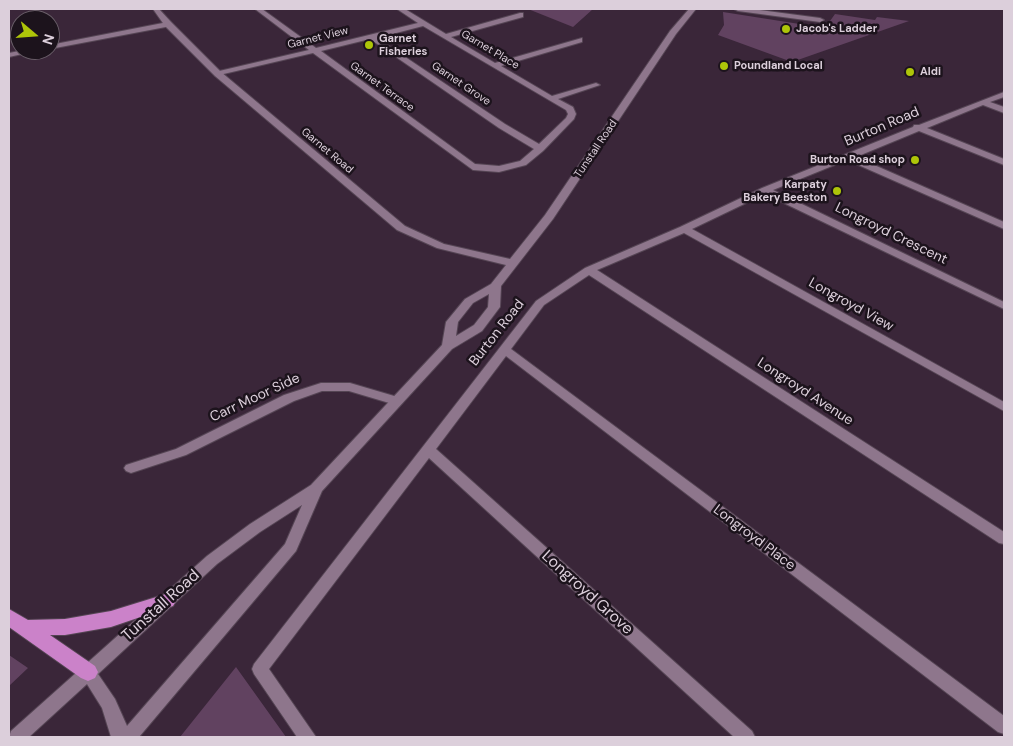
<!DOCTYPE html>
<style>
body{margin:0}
#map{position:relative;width:1013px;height:746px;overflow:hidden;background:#3a2639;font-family:"DM Sans",sans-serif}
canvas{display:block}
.frame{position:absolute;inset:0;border:10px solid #dccfdb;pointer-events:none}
.north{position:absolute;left:10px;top:10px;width:50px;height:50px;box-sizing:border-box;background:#1c131c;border:1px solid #695e68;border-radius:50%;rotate:108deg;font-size:14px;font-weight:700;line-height:20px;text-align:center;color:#dccfdb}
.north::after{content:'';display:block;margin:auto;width:18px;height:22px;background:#aec509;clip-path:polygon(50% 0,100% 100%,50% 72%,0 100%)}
</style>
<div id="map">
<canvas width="1013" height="746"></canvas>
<div class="frame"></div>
<div class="north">N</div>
</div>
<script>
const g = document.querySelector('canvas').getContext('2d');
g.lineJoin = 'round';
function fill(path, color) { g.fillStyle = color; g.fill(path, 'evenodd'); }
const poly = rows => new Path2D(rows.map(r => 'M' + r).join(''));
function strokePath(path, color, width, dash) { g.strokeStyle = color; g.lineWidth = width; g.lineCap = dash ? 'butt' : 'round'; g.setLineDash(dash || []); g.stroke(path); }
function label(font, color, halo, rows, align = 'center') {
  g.font = font + ' "DM Sans",sans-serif'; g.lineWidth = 5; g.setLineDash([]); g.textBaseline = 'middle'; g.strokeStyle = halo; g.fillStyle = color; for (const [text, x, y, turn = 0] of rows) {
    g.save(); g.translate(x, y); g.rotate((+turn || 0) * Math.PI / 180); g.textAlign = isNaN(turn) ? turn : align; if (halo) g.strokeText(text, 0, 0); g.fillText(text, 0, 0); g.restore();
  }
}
fill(poly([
 [528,9,593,9,573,27],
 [723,12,825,28,835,14,875,20,877,17,909,21,792,62,718,35,724,25],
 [9,655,28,668,9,686],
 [236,667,286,737,180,737]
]), '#614260');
const street = poly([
 [255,9,262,9,316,48,418,23,397,9,405,9,446,34,520,13,523,13,523,17,451,37,495,63,582,38,582,42,501,66,552,96,596,83,600,85,558,99,573,107,576,114,574,119,543,151,526,165,499,172,473,170,313,53,215,76,215,72,309,50,255,9],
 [423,26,566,110,568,114,566,118,539,144,505,124,377,38,423,26],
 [370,39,499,128,534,149,520,161,499,166,475,164,321,51,370,39],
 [734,9,752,9,820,18,824,20,820,22,738,11,734,9],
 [168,22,171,22,171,26,50,49,50,45,168,22],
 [24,50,40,50,9,57,9,53,24,50],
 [1004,92,1004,97,990,102,1004,107,1004,113,983,105,927,128,1004,159,1004,165,919,131,856,157,1004,222,1004,229,847,160,773,190,1004,302,1004,309,765,194,692,229,1004,402,1004,411,684,233,597,270,1004,532,1004,544,999,543,589,275,544,305,511,349,1004,716,1004,734,998,732,506,356,436,449,752,731,755,737,734,737,429,458,269,669,316,737,297,737,254,674,252,669,254,664,536,301,585,268,680,227,762,188,913,127,914,125,919,125,1004,92],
 [321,383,350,383,401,398,402,401,396,405,349,391,322,391,294,401,186,455,131,473,126,471,124,468,126,465,176,449,284,395,321,383]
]);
const secondary = poly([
 [153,9,159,9,171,22,221,72,405,226,444,244,510,259,545,215,670,31,689,9,696,9,676,34,553,219,501,286,500,307,482,331,452,349,322,491,296,551,139,737,111,737,102,708,87,684,29,737,9,737,11,731,207,556,250,524,311,485,442,345,446,322,465,299,491,284,506,265,437,248,397,230,215,76,165,26,153,9],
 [489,294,488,307,474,325,456,336,458,322,473,303,489,294],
 [302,505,285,544,127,726,115,699,98,674,217,564,260,532,302,505]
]);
const highway = poly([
 [166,594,173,596,176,601,173,606,111,627,65,635,50,635,95,666,98,672,95,678,88,681,81,678,9,627,9,609,28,620,65,619,111,611,166,594]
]);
strokePath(street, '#554554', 2);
strokePath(secondary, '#554554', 2);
strokePath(highway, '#554554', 2);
fill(street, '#8e768c');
fill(secondary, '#8e768c');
fill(highway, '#cb82c9');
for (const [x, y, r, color] of [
 [786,29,5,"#aec509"],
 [369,45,5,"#aec509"],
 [724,66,5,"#aec509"],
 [910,72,5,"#aec509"],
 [915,160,5,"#aec509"],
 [837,191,5,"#aec509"]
]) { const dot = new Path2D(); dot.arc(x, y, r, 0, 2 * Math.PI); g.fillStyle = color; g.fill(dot); strokePath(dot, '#1c131c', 2); }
label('bold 11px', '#dccfdb', '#1c131c', [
 ["Jacob's Ladder",796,29],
 ["Garnet",379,39],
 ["Fisheries",379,52],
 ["Poundland Local",734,66],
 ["Aldi",920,72],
 ["Burton Road shop",905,160,"right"],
 ["Karpaty",827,185,"right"],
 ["Bakery Beeston",827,198,"right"]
], 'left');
label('11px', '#dccfdb', '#1c131c', [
 ["Garnet View",318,38,-14],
 ["Garnet Place",490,50,31],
 ["Garnet Grove",461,84,34],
 ["Garnet Terrace",382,87,36],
 ["Tunstall Road",596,149,-56],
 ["Garnet Road",327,151,40]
]);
label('14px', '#dccfdb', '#1c131c', [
 ["Burton Road",882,127,-23],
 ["Longroyd Crescent",891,234,26],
 ["Longroyd View",851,305,29],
 ["Burton Road",497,333,-52],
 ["Longroyd Avenue",805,392,33],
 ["Carr Moor Side",255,398,-25],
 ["Longroyd Place",754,538,37]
]);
label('16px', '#dccfdb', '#1c131c', [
 ["Longroyd Grove",587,593,42],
 ["Tunstall Road",161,606,-42]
]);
</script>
